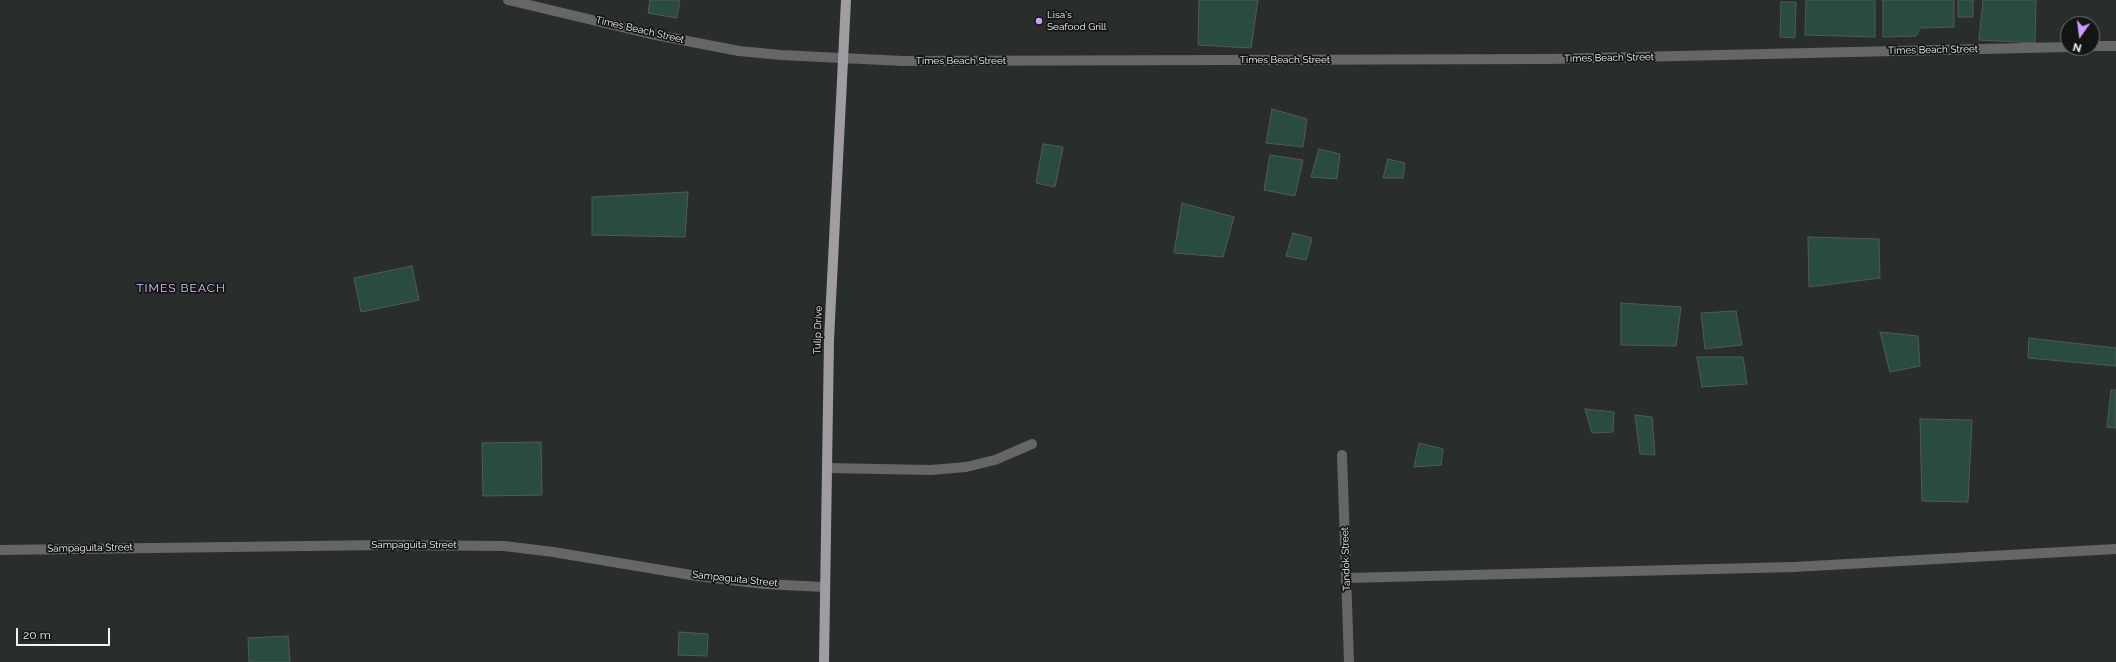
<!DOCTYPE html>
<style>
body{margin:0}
#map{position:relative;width:2116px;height:662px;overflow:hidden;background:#292e2c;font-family:Raleway,sans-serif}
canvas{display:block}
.north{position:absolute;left:2060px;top:16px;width:40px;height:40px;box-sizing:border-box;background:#131515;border:1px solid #6c6e6e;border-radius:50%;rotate:194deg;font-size:11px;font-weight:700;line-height:16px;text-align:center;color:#f1f4f3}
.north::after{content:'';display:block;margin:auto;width:14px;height:18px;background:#d09dff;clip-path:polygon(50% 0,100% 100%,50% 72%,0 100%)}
.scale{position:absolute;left:16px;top:628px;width:94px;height:18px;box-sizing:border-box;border:2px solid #f1f4f3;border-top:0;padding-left:5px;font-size:12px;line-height:14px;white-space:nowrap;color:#f1f4f3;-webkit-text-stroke:3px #131515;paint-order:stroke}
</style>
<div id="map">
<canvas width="2116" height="662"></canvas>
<div class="north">N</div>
<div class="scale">20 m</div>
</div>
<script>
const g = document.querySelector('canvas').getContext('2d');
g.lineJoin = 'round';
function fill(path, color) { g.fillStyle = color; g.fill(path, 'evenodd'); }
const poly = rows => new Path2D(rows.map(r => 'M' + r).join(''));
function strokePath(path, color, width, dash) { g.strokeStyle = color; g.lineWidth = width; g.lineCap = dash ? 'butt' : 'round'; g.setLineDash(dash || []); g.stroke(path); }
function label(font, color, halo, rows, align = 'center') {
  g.font = font + ' Raleway,sans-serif'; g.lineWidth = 3.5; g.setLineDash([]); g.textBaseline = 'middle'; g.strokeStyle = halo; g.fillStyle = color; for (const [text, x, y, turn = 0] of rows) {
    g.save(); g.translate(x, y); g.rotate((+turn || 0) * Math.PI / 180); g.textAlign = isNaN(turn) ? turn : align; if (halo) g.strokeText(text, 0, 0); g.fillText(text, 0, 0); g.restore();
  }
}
const building = poly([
 [650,0,680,0,677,18,648,13,650,0],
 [1199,0,1258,0,1251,48,1198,45,1199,0],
 [1806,0,1875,0,1875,37,1805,35,1806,0],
 [1883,0,1954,0,1954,27,1920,28,1916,36,1883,37,1883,0],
 [1958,0,1973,0,1973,17,1958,17,1958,0],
 [1983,0,2036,0,2035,43,1979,40,1983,0],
 [1781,2,1796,2,1795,38,1780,37,1781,2],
 [1272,109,1307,119,1303,147,1266,143,1272,109],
 [1043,144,1063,147,1055,187,1036,183,1043,144],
 [1319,149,1340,154,1337,179,1311,177,1319,149],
 [1270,155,1303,160,1295,196,1264,190,1270,155],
 [1388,159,1405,163,1403,178,1383,178,1388,159],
 [688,192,685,237,592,235,592,197,688,192],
 [1182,203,1234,217,1223,257,1174,253,1182,203],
 [1293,233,1312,238,1306,260,1286,256,1293,233],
 [1808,237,1879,239,1880,278,1809,287,1808,237],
 [412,266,419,300,361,312,354,278,412,266],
 [1621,303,1681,307,1676,346,1621,345,1621,303],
 [1736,311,1742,345,1705,349,1701,313,1736,311],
 [1880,332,1918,336,1920,366,1890,372,1880,332],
 [2029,338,2116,348,2116,366,2028,358,2029,338],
 [1697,357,1743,357,1747,384,1702,387,1697,357],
 [2111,390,2116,390,2116,428,2107,427,2111,390],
 [1585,409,1614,412,1613,432,1592,433,1585,409],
 [1635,415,1652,417,1655,455,1640,454,1635,415],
 [1920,419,1972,420,1968,502,1922,501,1920,419],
 [541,442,542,495,483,496,482,443,541,442],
 [1419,443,1443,449,1441,465,1414,467,1419,443],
 [679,632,708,634,707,656,678,655,679,632],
 [288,636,290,662,249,662,248,638,288,636]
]);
fill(building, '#2a4b40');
strokePath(building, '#545957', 1);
strokePath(poly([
 [1342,455,1349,662],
 [827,468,931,470,966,467,995,460,1032,444],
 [1347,578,1794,567]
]), '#666567', 10);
strokePath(poly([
 [508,0,651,34,739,51,781,55,903,61,1549,59,2068,47],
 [2092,46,2116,46],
 [0,550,384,545,504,546,553,552,697,576,764,584,824,587],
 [1794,567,2116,549]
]), '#666567', 10);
strokePath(poly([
 [824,662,829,340,846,0]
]), '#9f9da1', 10);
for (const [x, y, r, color] of [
 [1039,21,4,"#d09dff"]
]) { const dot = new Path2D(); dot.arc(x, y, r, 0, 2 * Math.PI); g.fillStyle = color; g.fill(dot); strokePath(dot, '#131515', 1.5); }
label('10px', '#f1f4f3', '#131515', [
 ["Lisa's",1047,15],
 ["Seafood Grill",1047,27]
], 'left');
label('10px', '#f1f4f3', '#131515', [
 ["Times Beach Street",640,30,13],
 ["Times Beach Street",1933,50,-1],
 ["Times Beach Street",1609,58,-1],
 ["Times Beach Street",1285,60],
 ["Times Beach Street",961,61],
 ["Tulip Drive",818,330,-88],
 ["Sampaguita Street",414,545],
 ["Sampaguita Street",90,548,-1],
 ["Tandok Street",1346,559,-92],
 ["Sampaguita Street",735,579,6]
]);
g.letterSpacing = '1px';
label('12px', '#ddc2f8', '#131515', [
 ["TIMES BEACH",181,288]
]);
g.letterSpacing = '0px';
</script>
